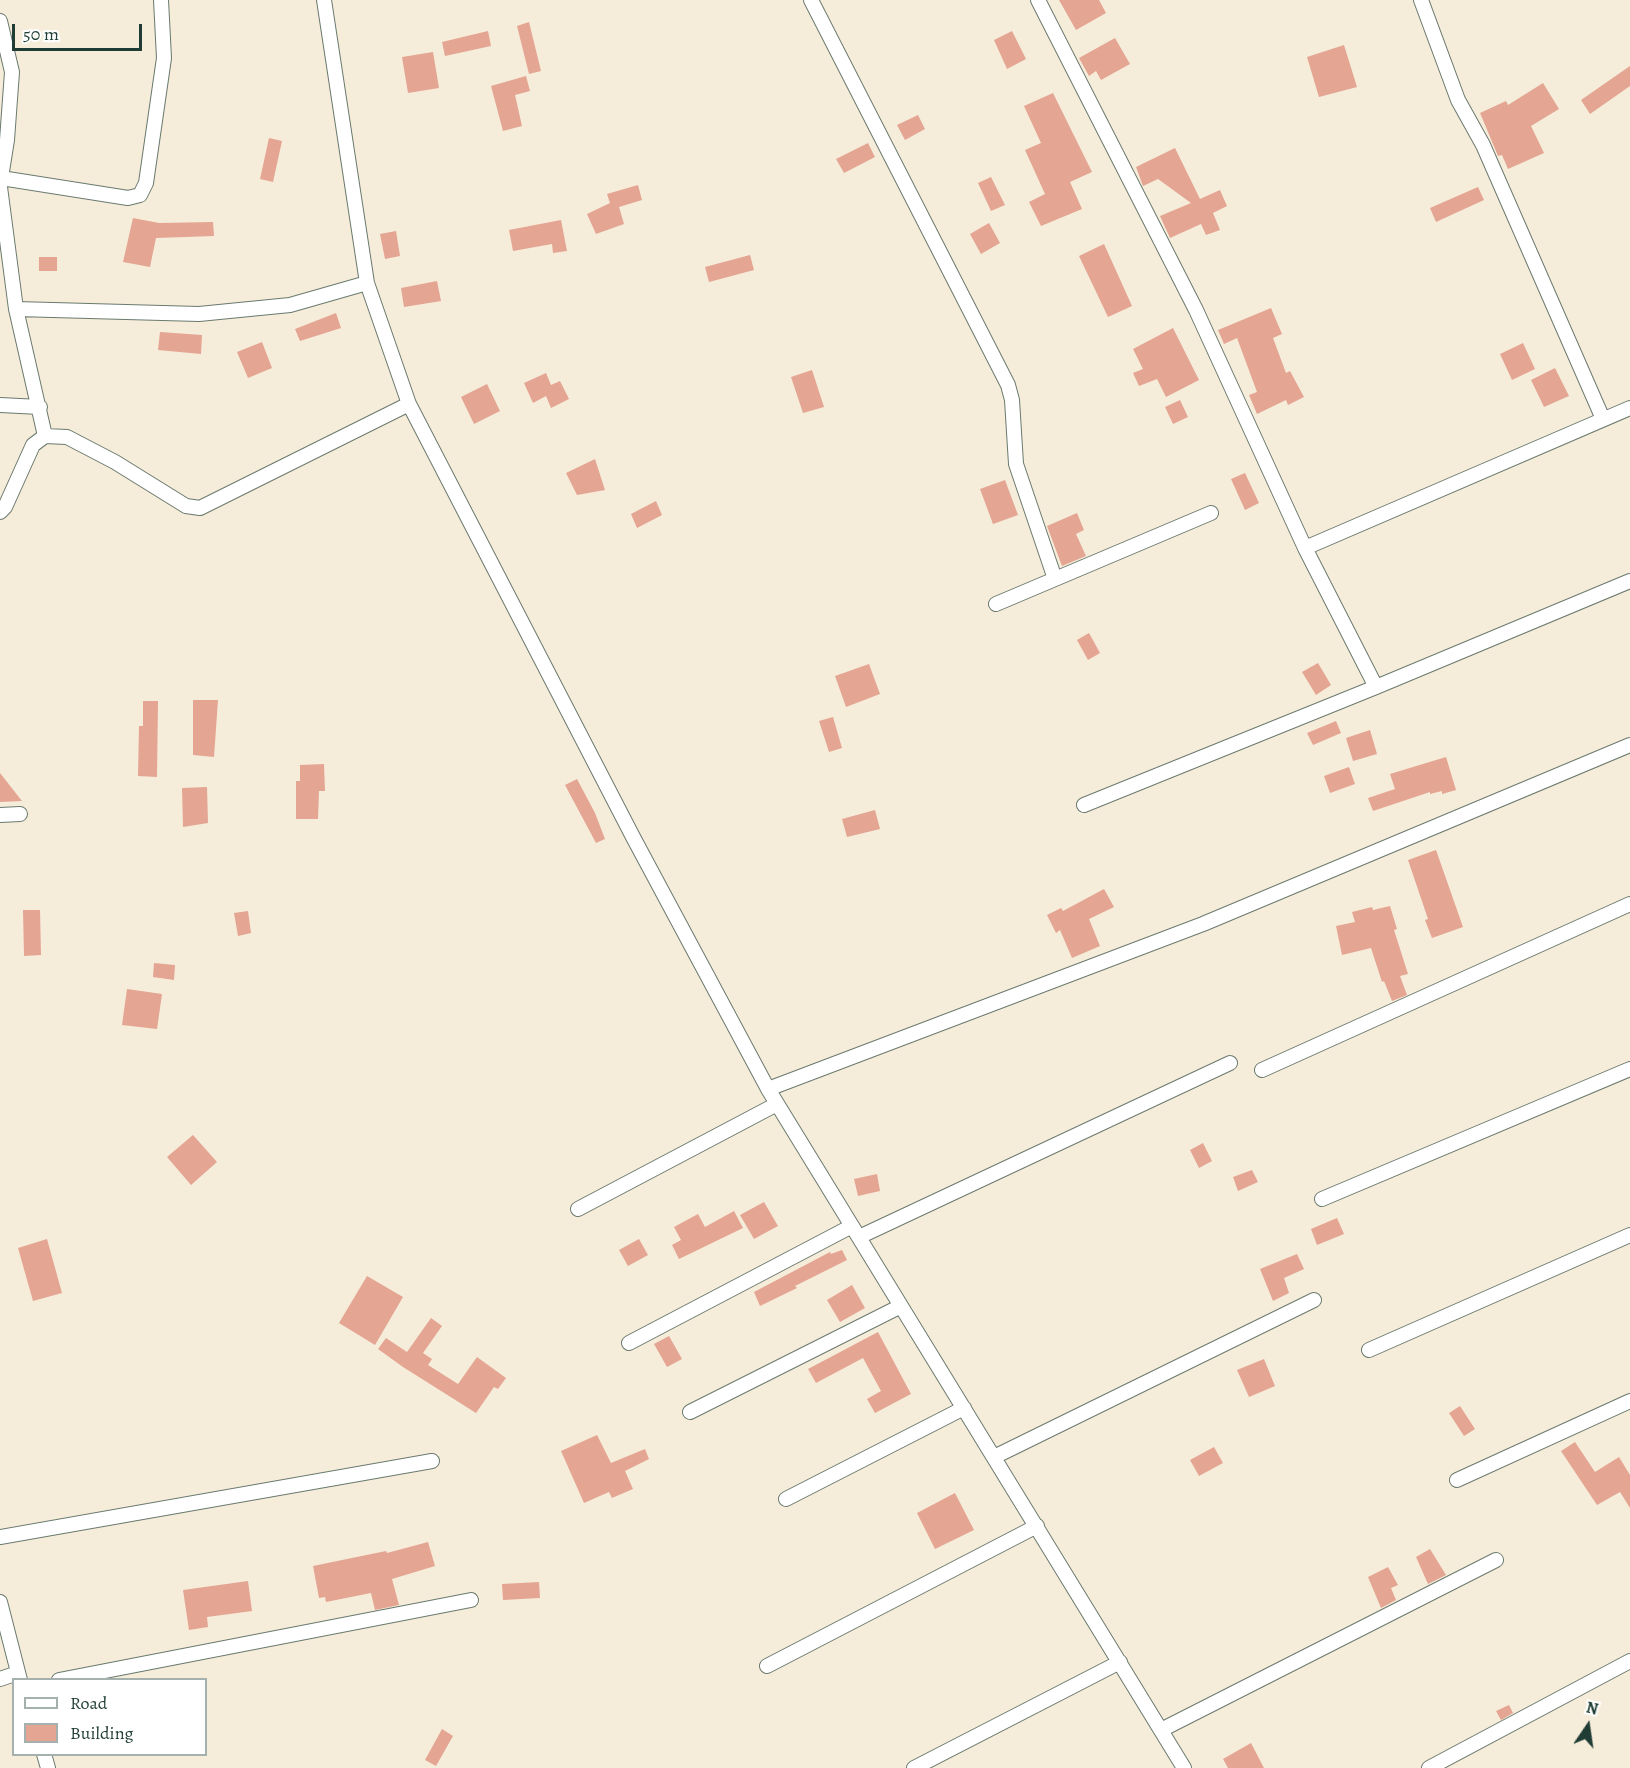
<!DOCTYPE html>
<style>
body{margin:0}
#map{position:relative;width:1630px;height:1768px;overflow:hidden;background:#f6ecda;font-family:Alegreya,serif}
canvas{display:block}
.legend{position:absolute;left:12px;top:1678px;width:195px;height:78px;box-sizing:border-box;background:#fff;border:2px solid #a5b1ae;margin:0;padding:8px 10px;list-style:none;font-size:18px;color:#1f3d34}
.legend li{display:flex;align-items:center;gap:12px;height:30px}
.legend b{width:30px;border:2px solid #a5b1ae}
.north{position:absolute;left:1558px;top:1696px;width:60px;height:60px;-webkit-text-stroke:4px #fff;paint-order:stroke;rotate:13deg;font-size:16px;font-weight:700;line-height:24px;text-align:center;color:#1f3d34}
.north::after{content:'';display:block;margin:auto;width:21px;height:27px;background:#1f3d34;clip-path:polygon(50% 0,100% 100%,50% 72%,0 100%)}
.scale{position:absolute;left:12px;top:24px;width:130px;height:27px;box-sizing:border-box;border:3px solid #1f3d34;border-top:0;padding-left:8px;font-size:18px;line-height:21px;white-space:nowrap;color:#1f3d34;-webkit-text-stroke:4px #fff;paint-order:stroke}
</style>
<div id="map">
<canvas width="1630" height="1768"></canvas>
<ul class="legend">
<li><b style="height:8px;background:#fff"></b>Road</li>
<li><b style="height:16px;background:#e4a593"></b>Building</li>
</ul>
<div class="north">N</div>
<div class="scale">50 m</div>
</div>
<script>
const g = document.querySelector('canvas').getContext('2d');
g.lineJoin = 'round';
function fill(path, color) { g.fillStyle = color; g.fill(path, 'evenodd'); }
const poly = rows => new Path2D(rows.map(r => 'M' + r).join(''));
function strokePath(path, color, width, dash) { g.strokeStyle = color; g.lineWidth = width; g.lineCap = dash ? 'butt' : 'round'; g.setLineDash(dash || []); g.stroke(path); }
fill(poly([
 [1059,0,1099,0,1106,13,1076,30],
 [529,22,541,71,529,74,517,26],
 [488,31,491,46,445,56,442,42],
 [1012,31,1026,59,1007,69,994,40],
 [1115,38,1130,64,1101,80,1096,71,1089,76,1079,58],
 [1344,45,1357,87,1319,97,1307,57],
 [433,52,439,88,408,93,402,57],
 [1630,66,1630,86,1590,114,1581,100],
 [526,76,530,91,515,95,522,126,503,131,491,86],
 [1543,83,1559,109,1531,126,1544,153,1508,169,1502,155,1498,156,1480,113,1506,101,1508,105],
 [1053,93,1092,172,1070,182,1082,209,1041,226,1029,202,1045,194,1025,150,1041,143,1024,106],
 [918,115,925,129,905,140,897,125],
 [269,138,282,141,273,182,260,179],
 [868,143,875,157,844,173,836,159],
 [1175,148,1200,199,1220,190,1227,206,1213,213,1220,230,1206,235,1201,224,1170,238,1160,216,1191,203,1158,179,1143,186,1136,167],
 [991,177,1005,205,991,211,978,183],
 [638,185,642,200,619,207,624,224,596,234,587,214,610,203,607,194],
 [1478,187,1484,200,1436,222,1430,208],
 [133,218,159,223,213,222,214,236,156,238,150,267,123,262],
 [561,220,567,251,553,253,552,244,513,251,509,230],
 [989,223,1000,243,981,254,970,234],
 [396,231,400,256,385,259,380,234],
 [1104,244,1132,306,1108,317,1079,256],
 [750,255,754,270,709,282,705,267],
 [39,257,57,257,57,271,39,271],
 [437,281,441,301,404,307,401,288],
 [1271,308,1282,334,1273,338,1286,373,1290,371,1304,397,1288,405,1286,400,1257,414,1249,395,1257,392,1237,338,1224,344,1218,330],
 [336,313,341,328,300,341,295,329],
 [1173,328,1199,380,1166,397,1157,379,1139,386,1133,373,1143,369,1133,349],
 [160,332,202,335,201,354,158,350],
 [262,342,272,368,248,378,237,352],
 [1523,343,1535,369,1512,380,1500,354],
 [1555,368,1569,396,1544,407,1531,380],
 [812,370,824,407,803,413,791,377],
 [546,373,551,385,560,381,569,399,551,408,546,396,533,403,524,383],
 [487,384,500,411,474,424,461,397],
 [1180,400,1188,417,1173,424,1165,407],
 [595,459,605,490,577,495,566,473],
 [1245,473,1259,503,1245,510,1231,479],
 [1005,480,1018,515,993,524,980,489],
 [656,501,662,515,637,528,631,514],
 [1077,513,1084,530,1076,534,1086,556,1062,566,1047,526],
 [1089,633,1100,653,1088,660,1077,640],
 [1318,663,1331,685,1316,695,1302,672],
 [869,664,880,694,846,707,835,676],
 [193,700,218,700,214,757,193,755],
 [143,701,158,701,157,777,138,776,139,726,143,726],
 [833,717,842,748,829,752,819,721],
 [1336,721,1341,733,1313,745,1307,733],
 [1370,730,1377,754,1353,761,1346,738],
 [1446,757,1456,790,1442,794,1442,791,1430,794,1430,792,1373,811,1368,798,1395,789,1390,774],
 [324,764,325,791,319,791,318,819,296,819,296,781,300,781,300,765],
 [1349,767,1355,784,1330,793,1324,776],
 [0,773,22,801,0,802],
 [577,779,595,813,605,839,596,843,565,785],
 [207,787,208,823,183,827,182,788],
 [875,810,880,829,847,837,842,819],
 [1436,850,1463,927,1432,938,1425,920,1428,919,1408,860],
 [1104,889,1114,907,1089,919,1100,946,1072,958,1060,930,1056,933,1047,915,1061,908,1063,911],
 [1390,906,1397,929,1394,930,1408,974,1400,976,1407,995,1392,1001,1384,981,1382,982,1371,948,1342,955,1336,926,1355,922,1352,912,1372,907,1373,910],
 [23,910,40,910,41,955,24,956],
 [248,911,251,933,238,936,234,913],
 [154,963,175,965,174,980,153,977],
 [127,989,162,994,157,1029,122,1025],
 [193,1135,217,1162,191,1185,167,1157],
 [1203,1143,1212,1161,1199,1168,1190,1150],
 [1252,1170,1258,1182,1238,1191,1233,1177],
 [877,1174,880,1191,858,1196,854,1179],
 [764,1202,778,1226,754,1239,740,1215],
 [734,1211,743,1228,679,1259,672,1245,681,1240,674,1227,698,1214,705,1227],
 [1337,1218,1344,1234,1317,1245,1311,1229],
 [47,1239,62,1293,33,1301,18,1248],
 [639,1239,648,1255,628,1266,619,1250],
 [842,1250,847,1260,795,1286,797,1288,760,1306,754,1292,830,1252,831,1254],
 [1297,1254,1304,1269,1284,1278,1289,1293,1273,1301,1260,1269],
 [367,1276,403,1297,375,1345,339,1323],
 [852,1285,865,1308,840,1322,827,1300],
 [431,1318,442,1326,423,1353,432,1359,428,1365,458,1384,477,1357,506,1378,498,1389,494,1387,476,1413,403,1367,378,1349,386,1338,407,1352],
 [878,1332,911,1394,875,1413,867,1399,881,1391,863,1358,816,1383,808,1369],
 [669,1336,682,1359,667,1367,654,1344],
 [1264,1359,1275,1386,1249,1397,1237,1370],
 [1460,1406,1475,1429,1464,1436,1449,1413],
 [597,1435,611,1463,645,1449,649,1459,625,1471,633,1489,612,1498,609,1492,584,1503,561,1451],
 [1575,1442,1595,1472,1619,1457,1630,1475,1630,1508,1620,1492,1597,1505,1561,1451],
 [1214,1447,1223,1463,1199,1476,1190,1460],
 [955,1493,974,1530,935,1549,917,1513],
 [428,1542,435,1566,392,1579,399,1605,375,1610,371,1593,326,1602,325,1597,319,1598,313,1566,386,1551,387,1553],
 [1430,1549,1446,1575,1428,1584,1416,1557],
 [1388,1567,1398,1585,1391,1588,1396,1600,1381,1608,1368,1577],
 [248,1581,252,1611,207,1617,208,1627,189,1630,183,1590],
 [539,1582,540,1598,503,1600,502,1584],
 [1509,1705,1513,1713,1501,1720,1496,1711],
 [442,1729,453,1736,436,1766,425,1760],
 [1251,1743,1264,1768,1228,1768,1223,1759]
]), '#e4a593');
const minor = poly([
 [324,0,367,283,409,404,633,837,768,1089,1184,1768],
 [811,0,1008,385,1012,400,1016,464,1055,579],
 [1038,0,1196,310,1305,548,1376,687],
 [1421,0,1458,100,1483,145,1603,419],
 [0,21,12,72,7,140,0,184],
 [1,178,128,198,140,195,146,183,164,58,161,0],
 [0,187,16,309,45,436],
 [16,309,199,314,290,305,367,283],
 [0,405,40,407],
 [0,512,5,507,33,445,45,436,67,437,115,462,186,506,200,508,409,404],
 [1305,548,1630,408],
 [996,604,1211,513],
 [1084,805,1376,687,1630,581],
 [0,815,20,814],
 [1262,1070,1630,904],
 [768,1089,1203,924,1630,745],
 [1322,1199,1630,1069],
 [578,1209,777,1104],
 [859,1237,1230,1063],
 [629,1343,852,1226],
 [1369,1350,1630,1235],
 [690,1412,901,1306],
 [994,1457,1314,1300],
 [1457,1480,1630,1401],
 [786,1499,964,1408],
 [0,1537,432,1461],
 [0,1602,20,1680],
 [767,1666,1037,1526],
 [0,1679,18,1673],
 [59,1680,471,1600],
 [1161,1730,1496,1560],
 [44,1754,48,1768],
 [914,1768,1120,1662],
 [1429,1768,1630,1661]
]);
strokePath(minor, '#6a7a6e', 16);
strokePath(minor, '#fff', 14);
</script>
